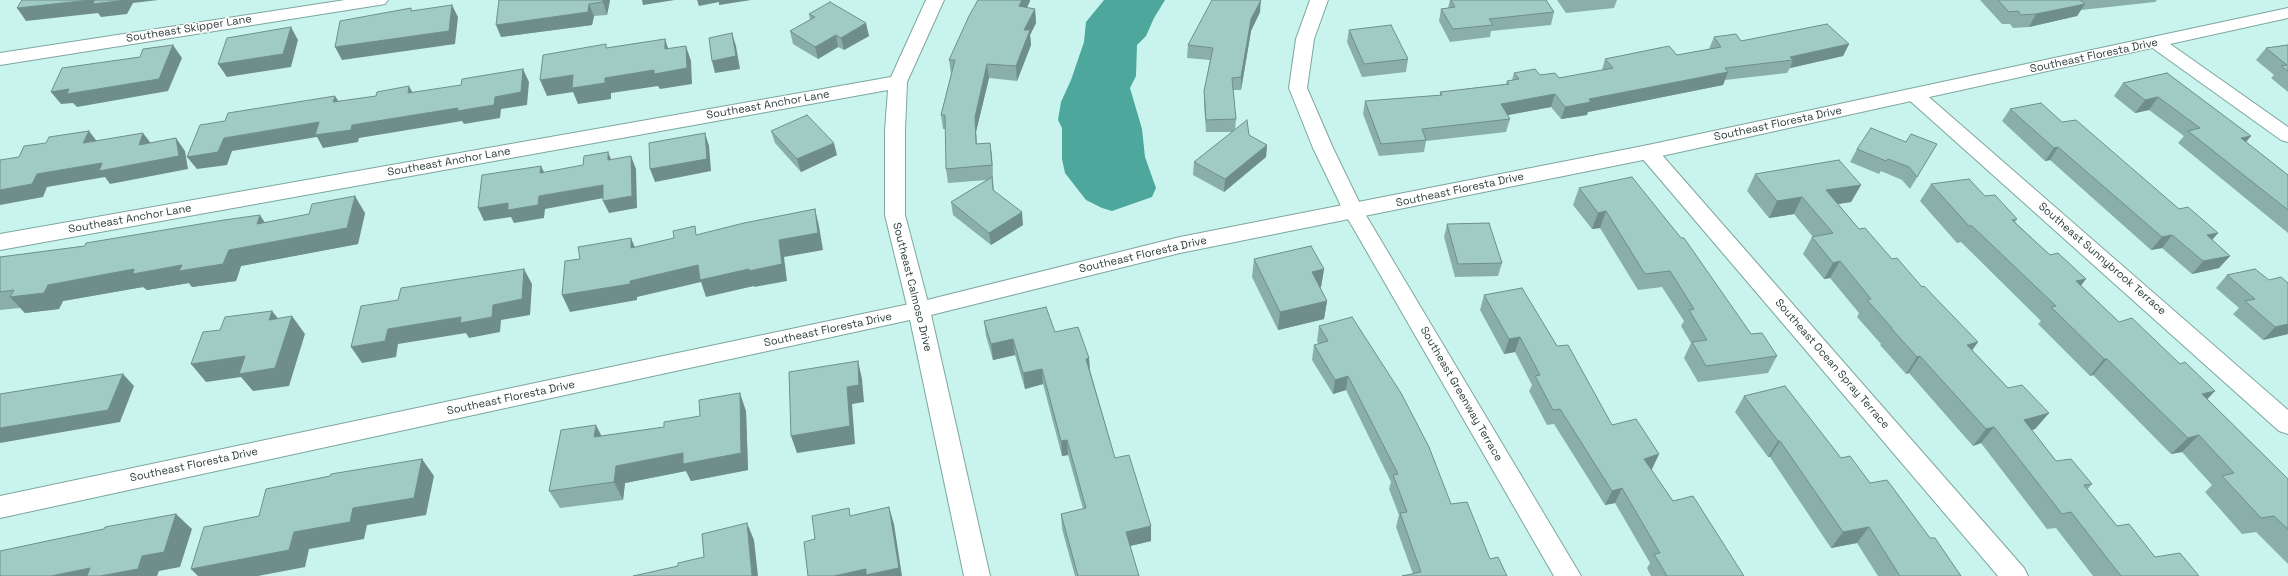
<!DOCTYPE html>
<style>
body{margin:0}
canvas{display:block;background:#c8f4ed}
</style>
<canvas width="2288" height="576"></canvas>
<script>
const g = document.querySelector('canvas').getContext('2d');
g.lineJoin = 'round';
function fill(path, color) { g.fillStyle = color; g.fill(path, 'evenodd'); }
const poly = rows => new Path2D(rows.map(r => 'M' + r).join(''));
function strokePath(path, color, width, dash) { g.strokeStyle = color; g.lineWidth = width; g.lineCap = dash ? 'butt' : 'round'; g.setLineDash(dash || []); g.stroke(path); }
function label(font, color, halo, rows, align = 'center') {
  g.font = font + ' "Space Grotesk",sans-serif'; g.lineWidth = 3; g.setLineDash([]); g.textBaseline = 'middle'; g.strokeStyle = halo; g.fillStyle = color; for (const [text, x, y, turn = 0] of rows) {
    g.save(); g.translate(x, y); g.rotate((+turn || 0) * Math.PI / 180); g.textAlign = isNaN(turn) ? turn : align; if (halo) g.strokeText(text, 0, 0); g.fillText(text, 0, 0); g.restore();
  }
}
fill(poly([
 [1104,0,1165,0,1154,18,1146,36,1137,45,1136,76,1130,88,1142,129,1145,157,1156,188,1152,197,1112,211,1102,208,1086,200,1065,173,1062,159,1062,128,1058,120,1061,102,1071,80,1084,42,1086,22]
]), '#4ea79c');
const minor = poly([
 [345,0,388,0,385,4,379,5,0,65,0,53,345,0],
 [926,0,944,0,907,82,905,130,905,215,930,310,990,576,964,576,908,310,885,215,885,130,888,90,0,250,0,234,891,77,926,0],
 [1310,0,1328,0,1314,39,1307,88,1333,148,1364,212,1581,576,1554,576,1344,212,1313,148,1289,88,1296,39,1310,0],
 [2157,38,2163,39,2288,127,2288,142,2281,140,2151,47,2148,43,2151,39,2157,38],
 [1915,89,1922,91,2288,410,2288,434,2279,431,1908,99,1906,95,1908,91,1915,89],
 [1648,145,1655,147,2024,568,2028,576,1998,576,1641,157,1638,152,1641,147,1648,145]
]);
const tertiary = poly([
 [2288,8,2288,18,1648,159,1180,253,919,318,0,518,0,496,919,302,1180,237,1648,145,2288,8]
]);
strokePath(minor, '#7da6a0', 2);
strokePath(tertiary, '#7da6a0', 2);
fill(minor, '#fff');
fill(tertiary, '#fff');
fill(poly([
 [499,0,610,0,607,15,594,16,592,25,501,37],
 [978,0,1030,0,1030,1,1027,8,1035,9,1036,23,1030,35,1031,45,1017,81,989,78,976,132,977,144,990,143,992,157,993,180,994,191,1023,225,991,245,953,215,951,202,987,180,948,183,946,169,946,129,943,129,941,115,951,74,949,60],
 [1450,0,1546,0,1554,12,1551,25,1491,31,1490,37,1450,42,1439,21,1441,9,1448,8],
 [1557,0,1617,0,1614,8,1566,13],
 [1980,0,2157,0,2155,2,2081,10,2077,16,2029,27,2013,28,2010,24,2002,24],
 [1260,12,1251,31,1241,90,1233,90,1236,119,1235,130,1249,135,1267,145,1266,157,1224,192,1193,175,1194,162,1232,132,1206,132,1204,104,1204,91,1210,60,1187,58,1188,45],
 [809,14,869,36,844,50,838,47,818,59,793,44,790,31,810,20],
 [1349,30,1408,59,1406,72,1362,77,1347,42],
 [1714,37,1741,41,1849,44,1843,56,1790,68,1787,73,1725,80,1723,85,1588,112,1587,115,1561,119,1551,107,1507,115,1510,119,1506,132,1426,141,1424,152,1379,156,1363,114,1365,101,1440,96,1440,92,1506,84,1507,81,1512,80,1514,73,1559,78,1602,70,1605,59,1677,55,1709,49],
 [2288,45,2288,92,2271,78,2274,75,2256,60,2266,48],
 [2167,73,2251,136,2246,142,2288,175,2288,233,2178,143,2184,136,2149,110,2135,113,2114,96,2123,83],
 [2010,109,2062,122,2179,209,2218,233,2212,240,2230,256,2219,268,2192,274,2162,248,2151,250,2050,160,2045,161,2002,121],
 [771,131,837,155,801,172,775,143],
 [1906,142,1937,144,1910,189,1902,180,1881,171,1879,174,1850,162,1857,149],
 [1755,174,1861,185,1851,202,1838,204,1859,229,1922,287,1978,342,1972,350,2008,388,2049,413,2035,429,2032,430,2056,461,2092,484,2087,490,2117,526,2155,557,2199,576,2093,576,2056,528,2047,529,1981,443,1973,446,1909,373,1906,374,1880,345,1881,344,1857,317,1859,313,1830,278,1824,279,1803,254,1812,237,1813,237,1794,214,1769,218,1747,191],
 [1931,184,1985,196,2017,219,2015,222,2119,322,2207,399,2288,479,2288,564,2256,532,2242,534,2205,492,2212,485,2182,452,2171,454,2093,375,2090,376,2038,324,2041,321,1961,242,1957,243,1920,201],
 [1579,188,1777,356,1768,373,1698,382,1684,358,1691,343,1681,326,1684,321,1662,287,1638,290,1600,228,1592,229,1573,205],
 [365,213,358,244,241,266,236,281,192,287,189,283,147,290,143,287,63,301,59,309,25,313,20,308,0,310,0,257,265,222],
 [1447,224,1502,263,1498,276,1455,277,1444,237],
 [1254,259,1324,269,1321,287,1320,288,1327,301,1324,319,1278,330,1252,277],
 [2227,275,2269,280,2288,283,2288,334,2263,340,2233,314,2239,308,2216,288],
 [1484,295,1557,346,1612,425,1659,454,1652,469,1651,469,1673,501,1744,576,1651,576,1647,568,1650,563,1615,503,1605,505,1554,424,1547,425,1529,391,1532,385,1515,352,1504,354,1480,310],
 [984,321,1055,332,1089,358,1090,370,1115,458,1151,526,1151,541,1130,546,1139,576,1075,576,1062,529,1061,514,1083,509,1068,455,1062,456,1043,384,1025,389,1015,355,993,360,986,336],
 [1319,326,1451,504,1490,559,1413,574,1396,527,1399,515,1389,489,1391,482,1346,390,1333,394,1312,360,1314,345,1319,344,1317,341],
 [1744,396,1841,458,1930,538,1961,576,1878,576,1857,543,1831,548,1770,457,1768,457,1735,412],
 [746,411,748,470,691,481,686,471,625,483,623,500,560,508,549,491,601,436,664,427]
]), '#8aafa9');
fill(poly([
 [90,0,158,0,133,3,127,14,101,17,98,13,26,21,17,8],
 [603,0,610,0,607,15,603,2],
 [642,0,675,0,643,5],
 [697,0,751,0,719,5,719,2,699,6],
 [1022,0,1030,0,1030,1,1020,20,1019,6],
 [1261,0,1260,12,1251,31,1241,90,1241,77,1251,19],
 [589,4,594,16,592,25,501,37,496,25],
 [2085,4,2077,16,2029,27,2036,14],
 [452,5,458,17,455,44,342,60,335,47],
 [1035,9,1036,23,1030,35,1031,45,1017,81,1016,66,1024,30],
 [866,23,869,36,844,50,841,38],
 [291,27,298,40,291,67,227,77,218,64],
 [732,33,736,46,740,69,715,73,712,61],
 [836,35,838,47,818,59,815,47],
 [665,39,670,54,665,49],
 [1849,44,1843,56,1790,68,1793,60,1790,57],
 [173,45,182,58,168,91,77,107,73,103,61,104,51,92],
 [686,46,691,61,692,84,660,89,658,86,611,93,611,99,578,104,573,92,547,96,540,80,573,75],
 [987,64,989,78,976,132,977,158,976,144,975,117],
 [523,69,529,82,527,105,501,109,500,118,464,124,462,121,359,138,358,142,323,148,317,137,232,151,227,165,197,169,187,157,224,138,319,122,352,125,495,97],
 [1728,72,1723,85,1588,112,1587,115,1561,119,1565,107,1589,99],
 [409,86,416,99,408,93],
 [1555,94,1551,107,1498,117,1501,104],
 [335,96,343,108,333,102],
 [2158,97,2149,110,2135,113,2145,100],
 [89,131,99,144,83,143],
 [143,133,153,146,139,145],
 [705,133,709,146,711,171,655,182,650,169],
 [2251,136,2240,149,2241,138],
 [176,138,185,151,188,169,110,184,105,177,47,187,43,197,0,205,0,190,37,174],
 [834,143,837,155,801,172,797,159],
 [990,143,992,157,993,180,992,165],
 [1267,145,1266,157,1224,192,1225,179],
 [2058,147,2050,160,2045,161,2054,148],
 [608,152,613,164,608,160],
 [631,156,636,169,637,208,609,213,603,201],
 [541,166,547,178,540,173],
 [603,185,609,197,545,209,544,218,514,223,511,217,484,221,478,208,539,196],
 [1861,185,1851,202,1817,207,1826,190],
 [355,196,365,213,358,244,241,266,236,281,192,287,189,283,147,290,143,287,63,301,59,309,25,313,10,297,48,285,229,250],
 [1802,197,1794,214,1769,218,1777,201],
 [815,209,819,226,823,250,784,257,787,281,754,287,754,286,706,297,701,282,637,297,637,300,570,312,562,295,630,281,779,240],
 [1606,211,1600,228,1592,229,1598,213],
 [1022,212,1023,225,991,245,989,233],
 [260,215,271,232,257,224],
 [2218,233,2207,246,2207,235],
 [2172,235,2162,248,2151,250,2162,237],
 [631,238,638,255,631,248],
 [2230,256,2219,268,2192,274,2203,261],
 [1840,261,1830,278,1824,279,1833,263],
 [524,269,532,284,530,315,501,320,500,332,469,338,466,333,398,344,396,357,362,363,351,347,388,329,493,305],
 [1324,269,1321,287,1309,290,1312,272],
 [2086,279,2073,296,2076,281],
 [1327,301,1324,319,1278,330,1280,312],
 [272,311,286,328,269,320],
 [292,316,305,334,289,386,253,391,241,377,206,382,191,364],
 [2288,324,2288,334,2263,340,2275,327],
 [1520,337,1515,352,1504,354,1509,339],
 [1013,339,1015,355,993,360,991,344],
 [1978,342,1966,359,1967,345],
 [1920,356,1909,373,1906,374,1917,357],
 [1089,358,1090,374,1086,359],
 [2104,359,2107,359,2093,375,2090,376],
 [858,361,862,379,864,402,852,404,855,444,797,453,791,436,847,387],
 [1042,369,1043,384,1025,389,1023,373],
 [123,374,134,386,120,422,0,443,0,428],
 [1348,376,1346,390,1333,394,1335,380],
 [2215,391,2199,408,2202,394],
 [740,393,746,411,748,470,691,481,686,471,625,483,623,500,614,482,616,466],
 [2049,413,2035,429,2010,436,2024,420],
 [596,425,605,443,594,437],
 [1994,427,1981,443,1973,446,1986,429],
 [2199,435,2182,452,2171,454,2188,438],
 [1067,440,1068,455,1062,456,1061,441],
 [1778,441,1780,441,1770,457,1768,457],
 [1659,454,1652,469,1636,473,1644,459],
 [422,459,434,476,426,515,367,525,364,539,309,549,305,567,258,576,198,576,191,569,294,532,353,508],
 [1622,488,1615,503,1605,505,1612,491],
 [889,507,894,524,902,576,834,576],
 [176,514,192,529,180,567,159,571,157,576,100,576,142,556],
 [747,523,754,540,758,576,752,576],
 [1151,526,1151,541,1126,547,1126,532],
 [1869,527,1857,543,1831,548,1843,532],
 [90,568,99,576,51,576]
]), '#708e89');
const building = poly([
 [22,0,90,0,17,8,22,0],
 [95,0,119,0,119,1,92,4,95,0],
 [499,0,603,0,603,2,589,4,588,12,496,25,499,0],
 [978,0,1022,0,1019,6,1035,9,1024,30,1030,30,1016,66,987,64,975,117,976,144,990,143,992,165,946,169,945,115,941,115,955,60,949,60,969,16,978,0],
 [1212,0,1261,0,1251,19,1241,77,1232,78,1236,119,1206,120,1204,91,1213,48,1188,45,1212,0],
 [1451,0,1546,0,1554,12,1489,19,1493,25,1453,29,1441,9,1455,7,1451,0],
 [1998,0,2080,0,2085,4,2036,14,2021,15,2018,11,2009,12,1998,0],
 [830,2,866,23,841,38,836,35,815,47,790,31,815,17,809,14,830,2],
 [452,5,449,31,335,47,340,21,411,8,411,11,452,5],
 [1827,24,1849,44,1790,57,1793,60,1725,68,1728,72,1589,99,1591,102,1565,107,1555,94,1501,104,1510,119,1422,129,1426,140,1381,144,1365,101,1442,95,1440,92,1509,84,1507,81,1519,79,1514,73,1535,69,1540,75,1555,73,1559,78,1613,68,1605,59,1669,46,1677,55,1721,47,1714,37,1736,34,1741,41,1827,24],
 [1391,25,1408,59,1364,64,1349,30,1391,25],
 [291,27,283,54,218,64,227,38,291,27],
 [732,33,736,56,712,61,709,38,732,33],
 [665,39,665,49,686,46,687,68,654,74,654,70,605,78,605,83,572,88,573,75,540,80,543,55,606,44,606,48,665,39],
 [173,45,159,79,67,94,69,89,51,92,62,68,140,57,143,49,173,45],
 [2288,45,2288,71,2281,66,2287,65,2266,48,2288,45],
 [523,69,521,92,495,97,494,105,457,111,458,108,352,125,351,130,315,135,319,122,224,138,218,152,187,157,200,125,225,121,228,113,335,96,333,102,376,96,377,92,409,86,408,93,461,85,462,79,523,69],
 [2167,73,2251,136,2241,138,2288,175,2288,210,2188,131,2200,128,2158,97,2145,100,2123,83,2167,73],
 [2041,103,2062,122,2076,120,2179,209,2188,207,2218,233,2207,235,2230,256,2203,261,2172,235,2162,237,2058,147,2054,148,2010,109,2041,103],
 [807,115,834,143,797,159,771,131,807,115],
 [1247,120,1249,135,1267,145,1225,179,1194,162,1247,120],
 [1871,128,1906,142,1911,134,1937,144,1917,177,1909,167,1888,159,1886,161,1857,149,1871,128],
 [89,131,83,143,143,133,139,145,176,138,179,156,99,171,102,163,37,174,32,184,0,190,0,160,19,157,24,146,46,143,49,137,89,131],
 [705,133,707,159,650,169,649,143,705,133],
 [608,152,608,160,631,156,632,196,603,201,603,185,539,196,538,205,508,210,508,203,478,208,482,175,541,166,540,173,583,165,584,156,608,152],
 [1839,160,1861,185,1826,190,1859,229,1865,228,1892,259,1897,258,1922,287,1924,286,1978,342,1967,345,2008,388,2022,385,2049,413,2024,420,2056,461,2071,459,2092,484,2084,485,2117,526,2129,524,2155,557,2180,553,2199,576,2121,576,2071,512,2062,514,1994,427,1986,429,1920,356,1917,357,1891,328,1892,328,1867,300,1871,299,1840,261,1833,263,1812,237,1833,233,1802,197,1777,201,1755,174,1839,160],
 [992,177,993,190,1022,212,989,233,951,202,992,177],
 [1632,177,1681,238,1684,238,1751,334,1762,333,1777,356,1706,366,1692,342,1707,340,1689,310,1694,309,1670,271,1645,274,1606,211,1598,213,1579,188,1632,177],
 [1969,179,1985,196,1995,195,2017,219,2012,220,2050,255,2058,253,2086,279,2076,281,2119,322,2132,318,2180,364,2185,362,2215,391,2202,394,2288,479,2288,529,2274,516,2261,518,2222,476,2234,473,2199,435,2188,438,2107,359,2104,359,2051,307,2056,306,1972,226,1969,226,1931,184,1969,179],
 [355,196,347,228,229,250,223,264,179,271,182,265,133,274,134,269,48,285,44,293,10,297,14,290,0,292,0,257,85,246,86,243,224,220,260,215,257,224,309,214,312,204,355,196],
 [815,209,818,233,779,240,782,264,749,271,749,269,700,280,698,265,630,281,630,284,562,295,565,261,580,259,578,247,631,238,631,248,674,238,673,231,695,226,696,235,744,223,815,209],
 [1489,223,1502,263,1458,264,1447,224,1489,223],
 [1311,246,1324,269,1312,272,1327,301,1280,312,1254,259,1311,246],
 [524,269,522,299,493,305,492,317,460,323,461,317,388,329,385,341,351,347,361,306,398,300,401,288,524,269],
 [2255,269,2269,280,2281,277,2288,283,2288,324,2275,327,2245,301,2255,299,2227,275,2255,269],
 [1522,288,1557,346,1568,345,1612,425,1636,419,1659,454,1644,459,1673,501,1693,496,1744,576,1667,576,1654,554,1660,553,1622,488,1612,491,1560,409,1553,410,1535,376,1540,375,1520,337,1509,339,1484,295,1522,288],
 [1046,307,1055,332,1078,327,1089,358,1086,359,1115,458,1129,455,1151,526,1126,532,1139,576,1078,576,1061,514,1086,508,1067,440,1061,441,1042,369,1023,373,1013,339,991,344,984,321,1046,307],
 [272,311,269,320,292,316,275,368,239,374,245,356,191,364,203,332,220,330,225,317,272,311],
 [1352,317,1401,393,1429,447,1451,504,1467,502,1490,559,1498,557,1507,576,1402,576,1421,572,1400,513,1407,512,1393,475,1398,474,1348,376,1335,380,1314,345,1328,341,1319,326,1352,317],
 [858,361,859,385,847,387,850,426,791,436,789,372,858,361],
 [123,374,108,410,0,428,0,394,123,374],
 [1785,386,1841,458,1850,456,1870,483,1887,480,1930,538,1935,538,1961,576,1900,576,1869,527,1843,532,1780,441,1778,441,1744,396,1785,386],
 [740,393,741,453,683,464,683,453,616,466,614,482,549,491,561,430,596,425,594,437,664,427,664,422,700,416,699,400,740,393],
 [422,459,414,498,353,508,350,522,294,532,289,550,191,569,204,527,259,516,266,489,330,476,331,474,422,459],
 [889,507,899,568,866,575,866,569,834,576,808,576,804,542,815,539,812,516,849,508,850,516,889,507],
 [176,514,164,552,142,556,138,569,100,576,87,576,90,568,51,576,0,576,0,551,104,529,105,527,176,514],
 [747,523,752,576,633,576,678,566,678,563,704,557,702,534,747,523]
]);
fill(building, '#a0cbc4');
strokePath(building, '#708e89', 1);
label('11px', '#2c3d3b', '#fff', [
 ["Southeast Skipper Lane",189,29,-9],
 ["Southeast Floresta Drive",2094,56,-12],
 ["Southeast Anchor Lane",768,105,-10],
 ["Southeast Floresta Drive",1778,124,-12],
 ["Southeast Anchor Lane",449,162,-10],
 ["Southeast Floresta Drive",1460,190,-12],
 ["Southeast Anchor Lane",130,219,-10],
 ["Southeast Floresta Drive",1143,255,-13],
 ["Southeast Sunnybrook Terrace",2102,259,41],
 ["Southeast Calmoso Drive",912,287,76],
 ["Southeast Floresta Drive",828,330,-12],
 ["Southeast Ocean Spray Terrace",1832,364,49],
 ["Southeast Greenway Terrace",1461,394,60],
 ["Southeast Floresta Drive",511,398,-12],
 ["Southeast Floresta Drive",194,465,-12]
]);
</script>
